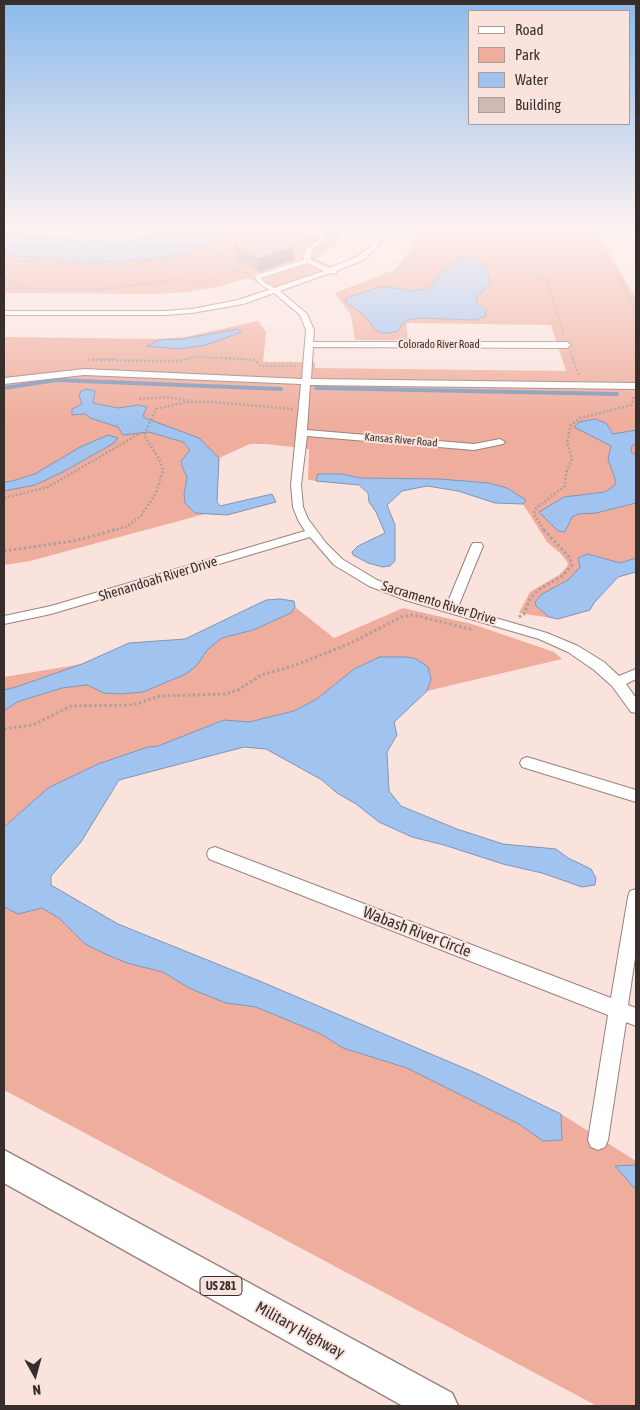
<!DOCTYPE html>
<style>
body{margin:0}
#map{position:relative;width:640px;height:1410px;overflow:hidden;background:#fae3dd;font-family:"Asap Condensed",sans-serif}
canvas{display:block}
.frame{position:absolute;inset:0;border:5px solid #382f2d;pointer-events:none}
.legend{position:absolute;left:468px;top:10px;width:162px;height:115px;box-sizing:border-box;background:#fae3dd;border:1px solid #ac9b97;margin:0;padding:6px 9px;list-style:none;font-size:15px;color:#382f2d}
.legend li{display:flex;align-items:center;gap:10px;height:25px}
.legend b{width:25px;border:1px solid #ac9b97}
.north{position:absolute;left:10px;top:1350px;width:50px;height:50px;-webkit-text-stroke:4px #fae3dd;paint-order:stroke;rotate:173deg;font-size:14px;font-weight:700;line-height:20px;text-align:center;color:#382f2d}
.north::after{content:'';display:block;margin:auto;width:18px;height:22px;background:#382f2d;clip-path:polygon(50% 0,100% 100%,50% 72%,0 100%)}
</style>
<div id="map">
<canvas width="640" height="1410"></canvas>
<div class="frame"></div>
<ul class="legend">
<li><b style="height:6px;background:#fff"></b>Road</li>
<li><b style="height:14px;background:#efad9d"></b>Park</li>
<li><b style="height:14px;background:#a0c3f0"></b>Water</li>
<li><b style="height:14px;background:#cfb9b3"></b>Building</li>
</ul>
<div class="north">N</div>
</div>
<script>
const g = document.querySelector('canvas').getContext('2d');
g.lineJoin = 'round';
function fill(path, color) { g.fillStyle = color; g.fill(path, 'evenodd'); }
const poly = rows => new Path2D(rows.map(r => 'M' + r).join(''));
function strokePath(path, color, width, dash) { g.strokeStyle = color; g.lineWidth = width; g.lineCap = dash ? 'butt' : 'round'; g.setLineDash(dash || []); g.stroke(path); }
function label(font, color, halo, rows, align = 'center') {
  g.font = font + ' "Asap Condensed",sans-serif'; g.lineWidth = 4; g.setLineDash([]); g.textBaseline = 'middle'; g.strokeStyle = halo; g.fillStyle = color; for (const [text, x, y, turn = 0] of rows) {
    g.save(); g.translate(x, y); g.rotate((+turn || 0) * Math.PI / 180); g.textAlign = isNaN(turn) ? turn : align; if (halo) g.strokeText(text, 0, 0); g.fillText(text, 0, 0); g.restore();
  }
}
fill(poly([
 [222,227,343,227,339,242,316,259,334,267,269,290,249,278,216,287,188,292,152,294,4,293,4,255,94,262,120,262,219,234],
 [417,227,594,227,636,299,636,572,618,577,594,603,590,610,558,619,519,613,530,592,559,575,567,567,568,563,561,554,547,542,523,504,495,503,458,491,427,486,402,491,387,505,395,525,395,561,390,566,383,567,368,563,353,555,352,552,358,546,385,533,376,512,369,502,368,493,359,485,308,480,309,449,266,444,250,444,219,458,217,502,220,506,272,494,276,502,227,515,205,514,30,561,4,565,4,337,159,339,185,337,258,321,266,332,263,362,315,362,315,368,566,371,551,325,406,323,408,340,355,340,351,315,335,293,394,270,415,243],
 [280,599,294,601,295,607,334,638,403,608,472,624,554,652,562,659,427,691,394,722,397,735,387,752,389,791,401,806,457,829,503,844,556,849,568,858,591,869,596,878,595,885,582,887,542,873,503,864,444,845,412,837,379,822,356,804,337,793,322,780,266,749,244,747,119,780,81,842,51,876,51,885,118,924,262,982,478,1074,561,1114,636,1161,636,1406,597,1406,4,1090,4,677,82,664,129,643,185,639,266,600]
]), '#efad9d');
const water = poly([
 [166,227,222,227,213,241,201,248,183,254,145,260,94,262,4,255,4,232,72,240,122,242,155,235,166,227],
 [463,257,475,258,484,264,490,281,489,285,477,296,476,302,486,310,485,316,475,320,419,318,409,320,403,323,398,331,390,333,382,333,377,331,363,314,347,304,345,299,349,297,384,286,411,291,425,289,432,285,446,267,463,257],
 [237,329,241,332,206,345,179,349,147,346,159,340,183,339,237,329],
 [87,389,95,391,93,403,118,408,138,405,147,407,143,416,145,418,199,438,219,458,217,502,220,506,272,494,276,502,227,515,195,513,185,503,184,495,187,477,183,469,181,461,190,450,183,442,149,432,123,435,118,427,90,418,86,414,72,415,72,409,82,404,79,395,81,391,87,389],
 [595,419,606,423,613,434,636,430,636,443,632,446,631,452,636,455,636,503,596,513,579,514,572,517,565,532,558,531,539,512,564,497,605,492,614,486,616,482,608,459,611,446,574,427,579,422,595,419],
 [108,435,118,438,114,443,63,472,35,485,4,491,4,482,12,481,35,474,80,447,108,435],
 [318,474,342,474,360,478,440,479,489,483,507,488,526,500,523,504,495,503,458,491,427,486,402,491,387,505,395,525,395,561,390,566,383,567,368,563,353,555,352,552,358,546,385,533,376,512,369,502,368,493,359,485,316,481,318,474],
 [588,554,620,563,636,558,636,572,618,577,594,603,590,610,558,619,549,617,536,606,535,602,542,594,568,580,580,567,578,558,588,554],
 [280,599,294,601,295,607,291,613,253,630,222,638,208,649,197,665,186,674,143,692,121,694,104,693,87,685,62,688,17,702,4,711,4,690,16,687,82,664,129,643,185,639,266,600,280,599],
 [380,657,407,657,416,659,428,667,431,679,427,691,394,722,397,735,387,752,389,791,401,806,457,829,503,844,556,849,568,858,591,869,596,878,595,885,582,887,542,873,503,864,444,845,412,837,379,822,356,804,337,793,322,780,266,749,244,747,119,780,81,842,51,876,51,885,118,924,262,982,478,1074,561,1114,562,1140,543,1141,519,1124,407,1068,343,1048,321,1034,256,1007,226,1003,191,989,163,972,127,963,103,953,85,944,59,918,42,908,18,914,4,907,4,827,48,788,98,764,148,747,158,746,224,720,249,722,294,711,317,699,354,669,380,657],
 [636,1165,636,1190,615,1166,636,1165]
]);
fill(water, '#a0c3f0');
strokePath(water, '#8197b6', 1);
strokePath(poly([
 [4,388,57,380,281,389],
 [316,388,617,394]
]), '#8197b6', 4);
const service = poly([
 [276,291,263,284,257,277,307,261]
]);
const minor = poly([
 [276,227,319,231,326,234,323,242,312,250,311,260,330,268,358,256,372,245,376,239,377,227,383,227,382,239,378,246,364,260,336,271,336,274,330,273,280,291,307,314,314,330,313,342,567,342,571,345,567,348,313,347,311,379,636,383,636,389,310,385,307,430,474,444,500,439,505,442,503,444,474,450,307,436,301,485,303,507,308,519,326,543,342,559,377,580,413,594,447,604,471,546,473,543,481,543,483,546,458,607,547,633,578,646,604,662,619,676,636,669,636,679,626,684,636,698,636,713,631,712,612,686,594,670,568,652,539,639,405,600,369,586,334,565,310,537,51,614,4,624,4,616,51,606,305,531,298,520,293,507,291,485,301,384,84,375,4,384,4,378,84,369,302,379,306,330,300,315,274,293,243,304,192,313,165,315,4,315,4,311,165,311,192,309,238,300,324,271,303,261,306,249,318,240,320,236,287,232,276,227],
 [527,757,636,790,636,802,522,767,520,763,522,759,527,757],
 [215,847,611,998,628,897,630,891,636,889,636,951,628,1005,636,1008,636,1026,626,1022,608,1140,605,1147,598,1150,591,1147,588,1140,608,1015,209,859,207,854,209,849,215,847]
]);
const primary = poly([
 [4,1150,452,1393,458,1406,403,1406,4,1183,4,1150]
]);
strokePath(service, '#99837e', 5);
strokePath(minor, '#99837e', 2);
strokePath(primary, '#99837e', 3);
strokePath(poly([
 [513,227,531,268,531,274,546,280,564,335],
 [591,227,636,310],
 [4,261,37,261,120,267,214,251,223,256,236,270],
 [403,263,414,255,415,250,438,227],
 [4,279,21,288],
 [4,288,97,290,175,280,204,282,237,270,250,274],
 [570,352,573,359],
 [94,359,118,359],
 [186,359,198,357,245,359]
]), '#b19f9b', 2, [1, 1]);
strokePath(poly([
 [221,358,255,360,261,366,296,366],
 [572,358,580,377],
 [88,360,178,361,192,358],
 [139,399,168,397,191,401],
 [4,498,48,487,144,431],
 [113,530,126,527,141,516,156,493,163,470,160,461,144,435,156,409,186,402,213,402,293,409],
 [544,530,534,514,535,509,565,486,566,473,572,459,567,441,571,425,580,418,631,405,634,400,633,396]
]), '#b19f9b', 2.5, [2, 2]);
strokePath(poly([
 [4,551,74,541,118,529],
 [519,617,524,614,530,599,538,590,562,576,572,565,570,558,543,529],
 [4,729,33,725,71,706,133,705,160,696,225,694,238,690,261,675,293,666,351,643,403,616,413,615,474,630]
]), '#b19f9b', 3, [2.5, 2.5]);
strokePath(service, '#fff', 4);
fill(minor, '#fff');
fill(primary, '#fff');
fill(poly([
 [235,247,294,260,259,272,236,260]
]), '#b29f9a');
fill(poly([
 [294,247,294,260,259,272,258,259]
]), '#91827d');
const building = poly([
 [270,236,294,247,258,259,235,247,270,236]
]);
fill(building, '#cfb9b3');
strokePath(building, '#91827d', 1);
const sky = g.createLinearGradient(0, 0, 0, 424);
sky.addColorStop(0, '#8bbaeb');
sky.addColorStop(0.54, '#fdf2f0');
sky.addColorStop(1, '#fdf2f000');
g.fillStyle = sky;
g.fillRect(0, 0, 640, 424);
label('11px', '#382f2d', '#fae3dd', [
 ["Colorado River Road",439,345],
 ["Kansas River Road",401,440,5]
]);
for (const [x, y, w] of [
 [221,1286,42]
]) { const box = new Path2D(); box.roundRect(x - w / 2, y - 9.5, w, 19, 4); g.fillStyle = '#fae3dd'; g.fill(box); strokePath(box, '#382f2d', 1); }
label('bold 12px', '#382f2d', null, [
 ["US 281",221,1286]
]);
label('14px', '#382f2d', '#fae3dd', [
 ["Shenandoah River Drive",158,579,-17],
 ["Sacramento River Drive",439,603,17]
]);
label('16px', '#382f2d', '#fae3dd', [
 ["Wabash River Circle",417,932,21],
 ["Military Highway",300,1330,29]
]);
</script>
